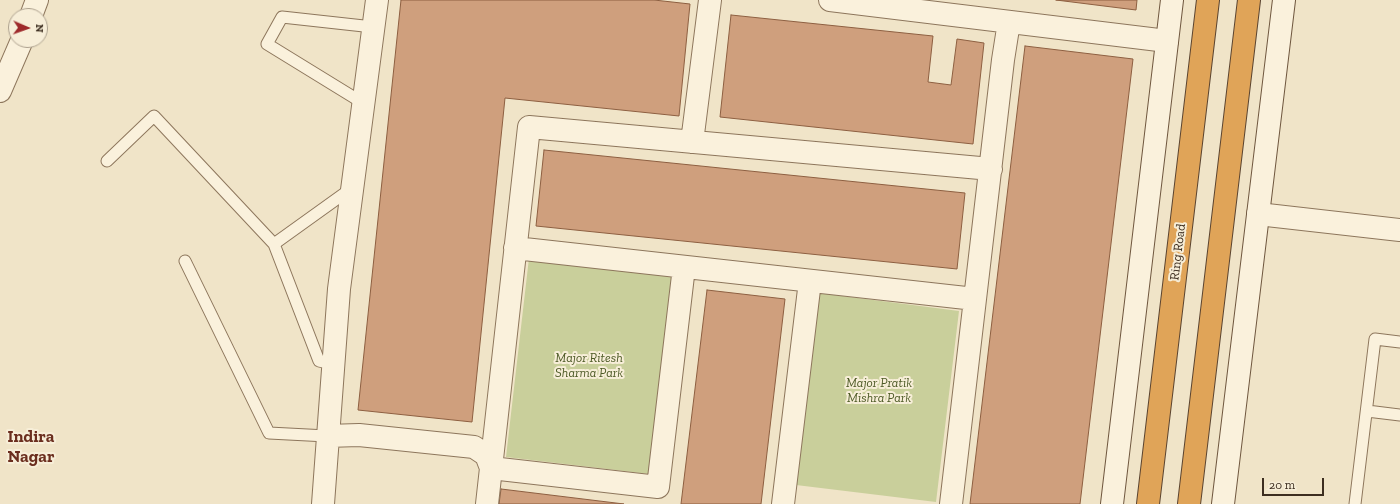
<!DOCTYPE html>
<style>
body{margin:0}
#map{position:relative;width:1400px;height:504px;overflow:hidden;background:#f0e4c8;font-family:"Zilla Slab",serif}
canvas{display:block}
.north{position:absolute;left:8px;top:8px;width:40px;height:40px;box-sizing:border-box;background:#f7eed8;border:1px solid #ada18e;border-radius:50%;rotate:92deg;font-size:11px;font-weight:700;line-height:16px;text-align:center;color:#3d2e20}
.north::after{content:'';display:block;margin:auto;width:14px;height:18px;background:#9e2a2b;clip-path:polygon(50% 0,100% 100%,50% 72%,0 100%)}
.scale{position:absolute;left:1262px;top:478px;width:62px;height:18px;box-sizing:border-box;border:2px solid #3d2e20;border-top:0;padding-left:5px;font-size:12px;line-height:14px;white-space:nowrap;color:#3d2e20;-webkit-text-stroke:3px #f7eed8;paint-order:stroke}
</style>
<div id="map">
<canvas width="1400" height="504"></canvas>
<div class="north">N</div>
<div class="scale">20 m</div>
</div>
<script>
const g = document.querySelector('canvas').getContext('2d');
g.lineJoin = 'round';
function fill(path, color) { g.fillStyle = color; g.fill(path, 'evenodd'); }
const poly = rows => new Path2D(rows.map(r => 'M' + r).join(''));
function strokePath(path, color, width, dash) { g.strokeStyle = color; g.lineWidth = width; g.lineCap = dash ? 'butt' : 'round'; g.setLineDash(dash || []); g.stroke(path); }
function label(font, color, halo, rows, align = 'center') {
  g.font = font + ' "Zilla Slab",serif'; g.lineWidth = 4; g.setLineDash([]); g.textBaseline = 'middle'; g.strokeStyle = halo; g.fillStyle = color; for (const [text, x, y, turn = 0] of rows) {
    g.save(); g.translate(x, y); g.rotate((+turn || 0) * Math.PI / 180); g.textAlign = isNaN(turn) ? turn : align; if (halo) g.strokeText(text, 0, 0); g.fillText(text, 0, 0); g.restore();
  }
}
fill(poly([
 [529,258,672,275,649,474,506,457],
 [819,293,959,311,936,502,796,485]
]), '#c9cf9b');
const building = poly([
 [401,0,654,0,690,4,679,116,505,98,472,422,358,410,401,0],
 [1056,0,1137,0,1136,10,1056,0],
 [731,15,933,36,928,82,951,85,957,39,984,43,973,144,720,117,731,15],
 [1025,46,1133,59,1080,504,970,504,1025,46],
 [544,150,965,193,957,269,536,226,544,150],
 [707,290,785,299,761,504,681,504,707,290],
 [501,489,624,504,499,504,501,489]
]);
fill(building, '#cf9f7d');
strokePath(building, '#8d5f41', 1);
const lane = poly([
 [363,103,267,44,282,17,373,27],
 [107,161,154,116,274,244,319,361,333,364],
 [274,244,352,188],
 [185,261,269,433,327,436],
 [1367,411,1400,415],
 [1355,504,1375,339,1400,342]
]);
const street = poly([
 [830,0,1167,41],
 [31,16,37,0],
 [0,91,22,40],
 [692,142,710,0],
 [1258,214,1400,230],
 [515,248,975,299],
 [327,436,359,435,474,447,486,455,491,468,658,487,684,267],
 [323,504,339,289,377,0],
 [487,504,529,127,991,169],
 [783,504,810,281],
 [951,504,1003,60,1009,22]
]);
const secondary = poly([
 [1112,504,1172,0],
 [1223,504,1284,0]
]);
const highway = poly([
 [1148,504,1208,0],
 [1189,504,1249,0]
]);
strokePath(lane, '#8d765c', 13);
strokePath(street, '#8d765c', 24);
strokePath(secondary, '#6f573f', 24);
strokePath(highway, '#5b4430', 24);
strokePath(lane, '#faf1dc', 11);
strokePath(street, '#faf1dc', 22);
strokePath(secondary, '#faf1dc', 22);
strokePath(highway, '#e0a458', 22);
label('13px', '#3d2e20', '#f7eed8', [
 ["Ring Road",1178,252,-83]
]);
label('italic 13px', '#4d5a26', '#f7eed8', [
 ["Major Ritesh",589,358],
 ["Sharma Park",589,373],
 ["Major Pratik",879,383],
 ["Mishra Park",879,398]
]);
label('bold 17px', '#6b2e1e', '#f7eed8', [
 ["Indira",31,437],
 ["Nagar",31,457]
]);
</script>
